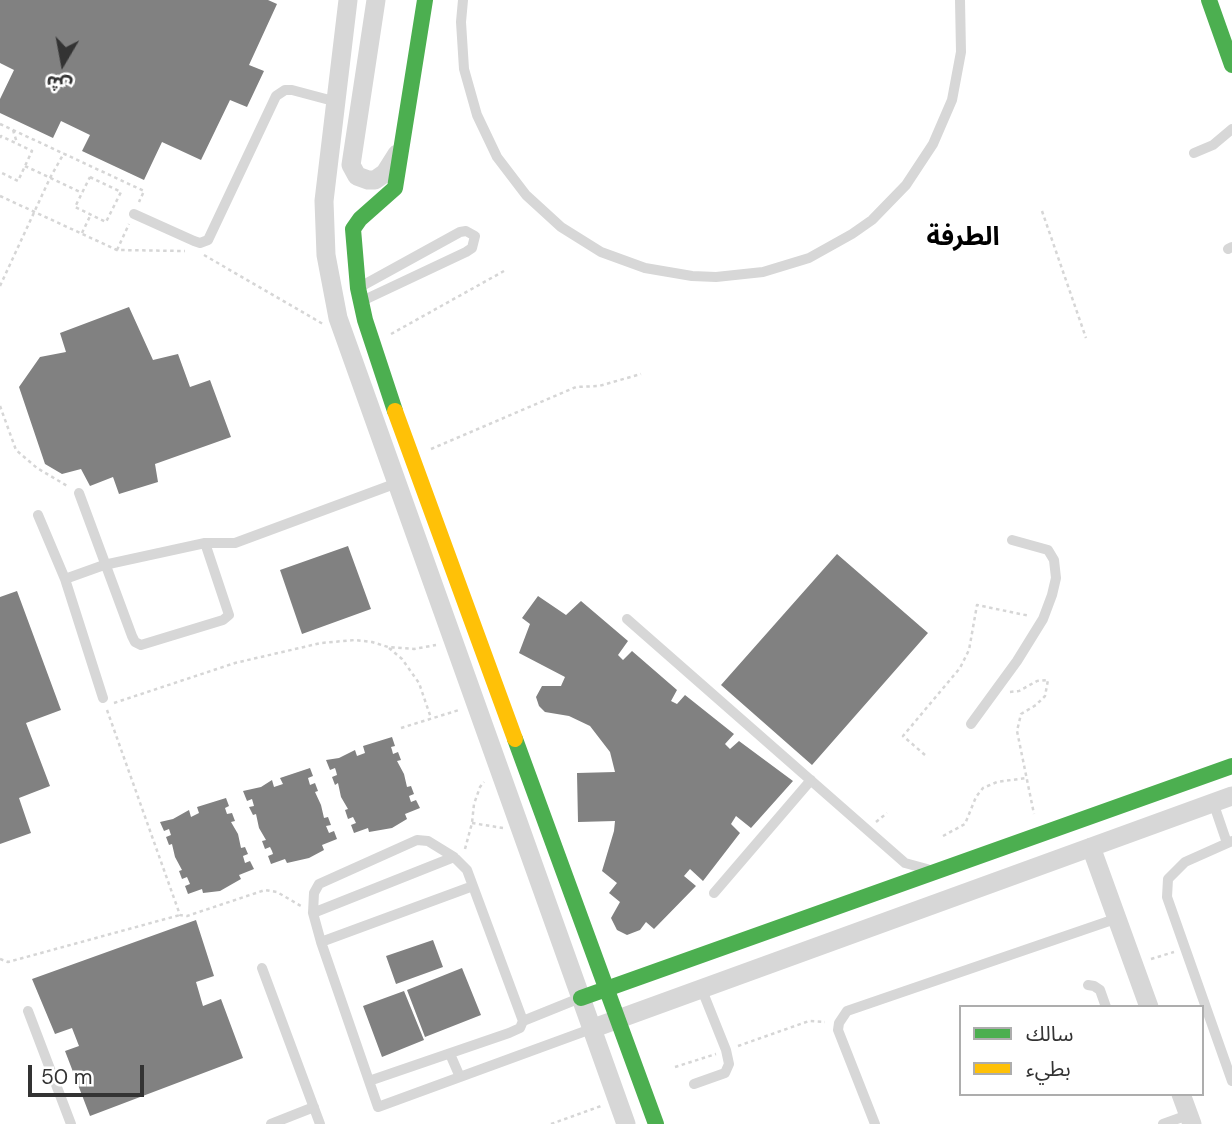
<!DOCTYPE html>
<meta charset="utf-8">
<style>
body{margin:0}
#map{position:relative;width:1232px;height:1124px;overflow:hidden;background:#fff;font-family:"DM Sans","Noto Sans Arabic",sans-serif}
canvas{display:block}
.legend{position:absolute;left:959px;top:1005px;width:245px;height:91px;box-sizing:border-box;background:#fff;border:2px solid #adadad;margin:0;padding:9px 12px;list-style:none;font-size:21px;color:#333}
.legend li{display:flex;align-items:center;gap:14px;height:35px}
.legend b{width:35px;border:2px solid #adadad}
.north{position:absolute;left:28px;top:28px;width:70px;height:70px;-webkit-text-stroke:5px #fff;paint-order:stroke;rotate:190deg;font-size:19px;font-weight:700;line-height:28px;text-align:center;color:#333}
.north::after{content:'';display:block;margin:auto;width:24px;height:32px;background:#333;clip-path:polygon(50% 0,100% 100%,50% 72%,0 100%)}
.scale{position:absolute;left:28px;top:1065px;width:116px;height:32px;box-sizing:border-box;border:4px solid #333;border-top:0;padding-left:9px;font-size:21px;line-height:24px;white-space:nowrap;color:#333;-webkit-text-stroke:5px #fff;paint-order:stroke}
</style>
<div id="map">
<canvas width="1232" height="1124"></canvas>
<ul class="legend">
<li><b style="height:9px;background:#4caf50"></b>سالك</li>
<li><b style="height:9px;background:#ffc107"></b>بطيء</li>
</ul>
<div class="north">ش</div>
<div class="scale">50 m</div>
</div>
<script>
const g = document.querySelector('canvas').getContext('2d');
g.lineJoin = 'round';
function fill(path, color) { g.fillStyle = color; g.fill(path, 'evenodd'); }
const poly = rows => new Path2D(rows.map(r => 'M' + r).join(''));
function strokePath(path, color, width, dash) { g.strokeStyle = color; g.lineWidth = width; g.lineCap = dash ? 'butt' : 'round'; g.setLineDash(dash || []); g.stroke(path); }
function label(font, color, halo, rows, align = 'center') {
  g.font = font + ' "DM Sans","Noto Sans Arabic",sans-serif'; g.lineWidth = 7; g.setLineDash([]); g.textBaseline = 'middle'; g.strokeStyle = halo; g.fillStyle = color; for (const [text, x, y, turn = 0] of rows) {
    g.save(); g.translate(x, y); g.rotate((+turn || 0) * Math.PI / 180); g.textAlign = isNaN(turn) ? turn : align; if (halo) g.strokeText(text, 0, 0); g.fillText(text, 0, 0); g.restore();
  }
}
fill(poly([
 [0,0,268,0,277,4,249,65,264,71,247,107,230,100,201,160,162,142,144,180,82,151,90,135,61,121,53,138,0,113,0,99,14,70,0,63],
 [129,307,153,360,178,354,190,387,210,380,231,437,155,464,158,482,119,494,113,477,90,486,81,469,62,474,45,464,19,387,40,357,66,352,60,333],
 [348,546,371,609,302,634,280,570],
 [837,554,928,633,812,765,721,685],
 [17,591,61,710,26,723,50,786,19,798,31,833,0,844,0,597],
 [538,596,566,615,581,601,628,641,618,655,623,660,632,651,677,690,671,701,677,704,685,695,734,734,725,744,730,749,739,741,793,781,751,828,736,816,731,824,740,833,703,881,690,869,684,876,696,886,654,929,646,922,640,930,627,935,617,930,611,918,620,902,609,893,617,883,602,871,614,831,615,821,578,822,577,773,615,772,610,752,590,726,569,716,545,712,539,706,536,697,542,686,561,686,565,677,519,653,530,624,522,618],
 [392,737,395,746,391,747,392,750,393,754,398,752,401,760,397,761,404,774,407,787,411,786,414,794,409,796,411,802,416,800,420,808,405,814,407,819,392,828,369,832,368,828,354,833,351,825,356,823,353,817,348,819,345,810,348,809,341,797,338,783,335,785,332,777,337,775,336,771,335,768,330,770,326,760,339,758,355,750,357,756,365,753,363,746],
 [310,768,313,776,308,778,310,785,315,783,318,791,315,792,321,805,324,818,328,817,331,825,326,826,329,833,334,831,337,839,322,845,324,850,309,858,287,863,285,859,271,864,268,856,273,854,272,851,270,847,265,849,262,841,266,840,259,828,256,814,253,815,249,807,254,806,252,799,247,801,243,791,261,787,272,780,274,787,283,784,280,778],
 [226,798,229,806,225,808,227,814,232,813,235,821,231,822,238,834,241,848,245,847,248,854,243,856,245,863,250,861,254,869,239,875,241,879,220,891,203,893,202,889,188,894,185,886,190,884,187,877,182,879,179,871,182,870,175,857,172,844,169,845,166,837,171,835,169,829,164,831,160,822,173,819,189,810,191,817,199,813,197,807],
 [196,920,214,976,196,982,203,1006,221,999,243,1058,90,1116,65,1051,79,1046,72,1028,55,1034,32,979],
 [433,940,443,967,396,984,386,956],
 [462,968,481,1015,425,1037,407,990],
 [404,991,424,1040,382,1057,363,1006]
]), '#818181');
strokePath(poly([
 [0,124,144,191,139,202],
 [13,130,17,143],
 [0,138,1,136,32,151,18,181,0,172],
 [25,166,82,193],
 [90,177,121,192,106,222,75,207,90,177],
 [0,196,117,250,185,251],
 [1042,211,1086,338],
 [82,233,91,214],
 [117,250,129,224],
 [204,255,323,324],
 [0,286,50,178,64,153],
 [391,334,504,271],
 [0,406,16,450,37,468,69,487],
 [431,449,576,387,599,386,641,374],
 [389,648,402,659,419,683,431,718],
 [1010,692,1019,691,1037,681,1048,680,1045,696,1036,705,1021,714,1017,731,1034,814],
 [114,703,235,663,321,643,355,640,372,642,388,647,414,649,436,645],
 [107,710,180,915,187,916,265,890,277,892,301,906],
 [401,728,459,710],
 [925,755,903,736,960,668,969,650,977,605,1030,616],
 [876,822,887,813],
 [472,823,503,828],
 [943,836,965,824,976,797,983,788,997,782,1026,778],
 [465,849,472,823,474,804,480,787,484,782],
 [0,959,8,962,180,915],
 [1151,959,1174,952],
 [738,1046,809,1021,825,1022],
 [675,1067,716,1054],
 [551,1124,601,1106]
]), '#d6d6d6', 2.5, [3.5, 3.5]);
strokePath(poly([
 [463,0,461,22,464,69,477,115,497,157,526,195,561,227,601,252,645,268,692,276,716,277,763,272,809,258,852,234,872,220,906,185,933,144,952,100,961,52,960,0],
 [1194,153,1213,145,1232,129],
 [134,214,194,241,200,243,208,240,276,96,285,90,292,90,337,102],
 [1228,249,1232,247],
 [360,287,460,232,466,231,475,236,472,248,466,252,362,301],
 [79,493,132,636,135,642,141,645,223,620,229,615,205,543],
 [38,515,65,579],
 [627,619,905,863,927,869],
 [103,698,65,579,104,565,205,543,235,543,397,483],
 [971,724,1017,661,1043,619,1052,595,1056,578,1054,560,1048,550,1012,540],
 [1213,802,1227,843],
 [1232,841,1185,862,1168,879,1167,897,1232,1081],
 [714,893,811,780],
 [313,913,314,893,319,884,417,840,428,841,454,857],
 [321,942,473,886],
 [262,968,320,1124],
 [1088,985,1094,986,1100,990,1106,1007],
 [580,998,523,1021,467,870,454,857,313,913,321,942,378,1107,591,1029],
 [28,1011,71,1124],
 [450,1054,460,1077],
 [369,1081,509,1033,520,1028,523,1021],
 [694,1084,725,1073,729,1064,726,1050,702,990],
 [271,1124,314,1107],
 [875,1124,838,1030,839,1023,847,1011,1118,918],
 [1163,1124,1188,1115]
]), '#d7d7d7', 10);
strokePath(poly([
 [348,0,324,201,326,255,338,318,626,1124],
 [376,0,351,165,357,176,368,180,375,180,385,173,397,154],
 [1091,847,1149,1007],
 [591,1029,1232,796],
 [1181,1094,1192,1124]
]), '#d7d7d7', 19);
strokePath(poly([
 [1209,0,1232,65],
 [395,411,365,320,358,288,353,229,360,219,395,188,425,0],
 [515,739,656,1124],
 [581,998,1232,766]
]), '#4caf50', 16);
strokePath(poly([
 [395,411,515,739]
]), '#ffc107', 16);
label('bold 26px', '#000', '#fff', [
 ["الطرفة",963,238]
]);
</script>
